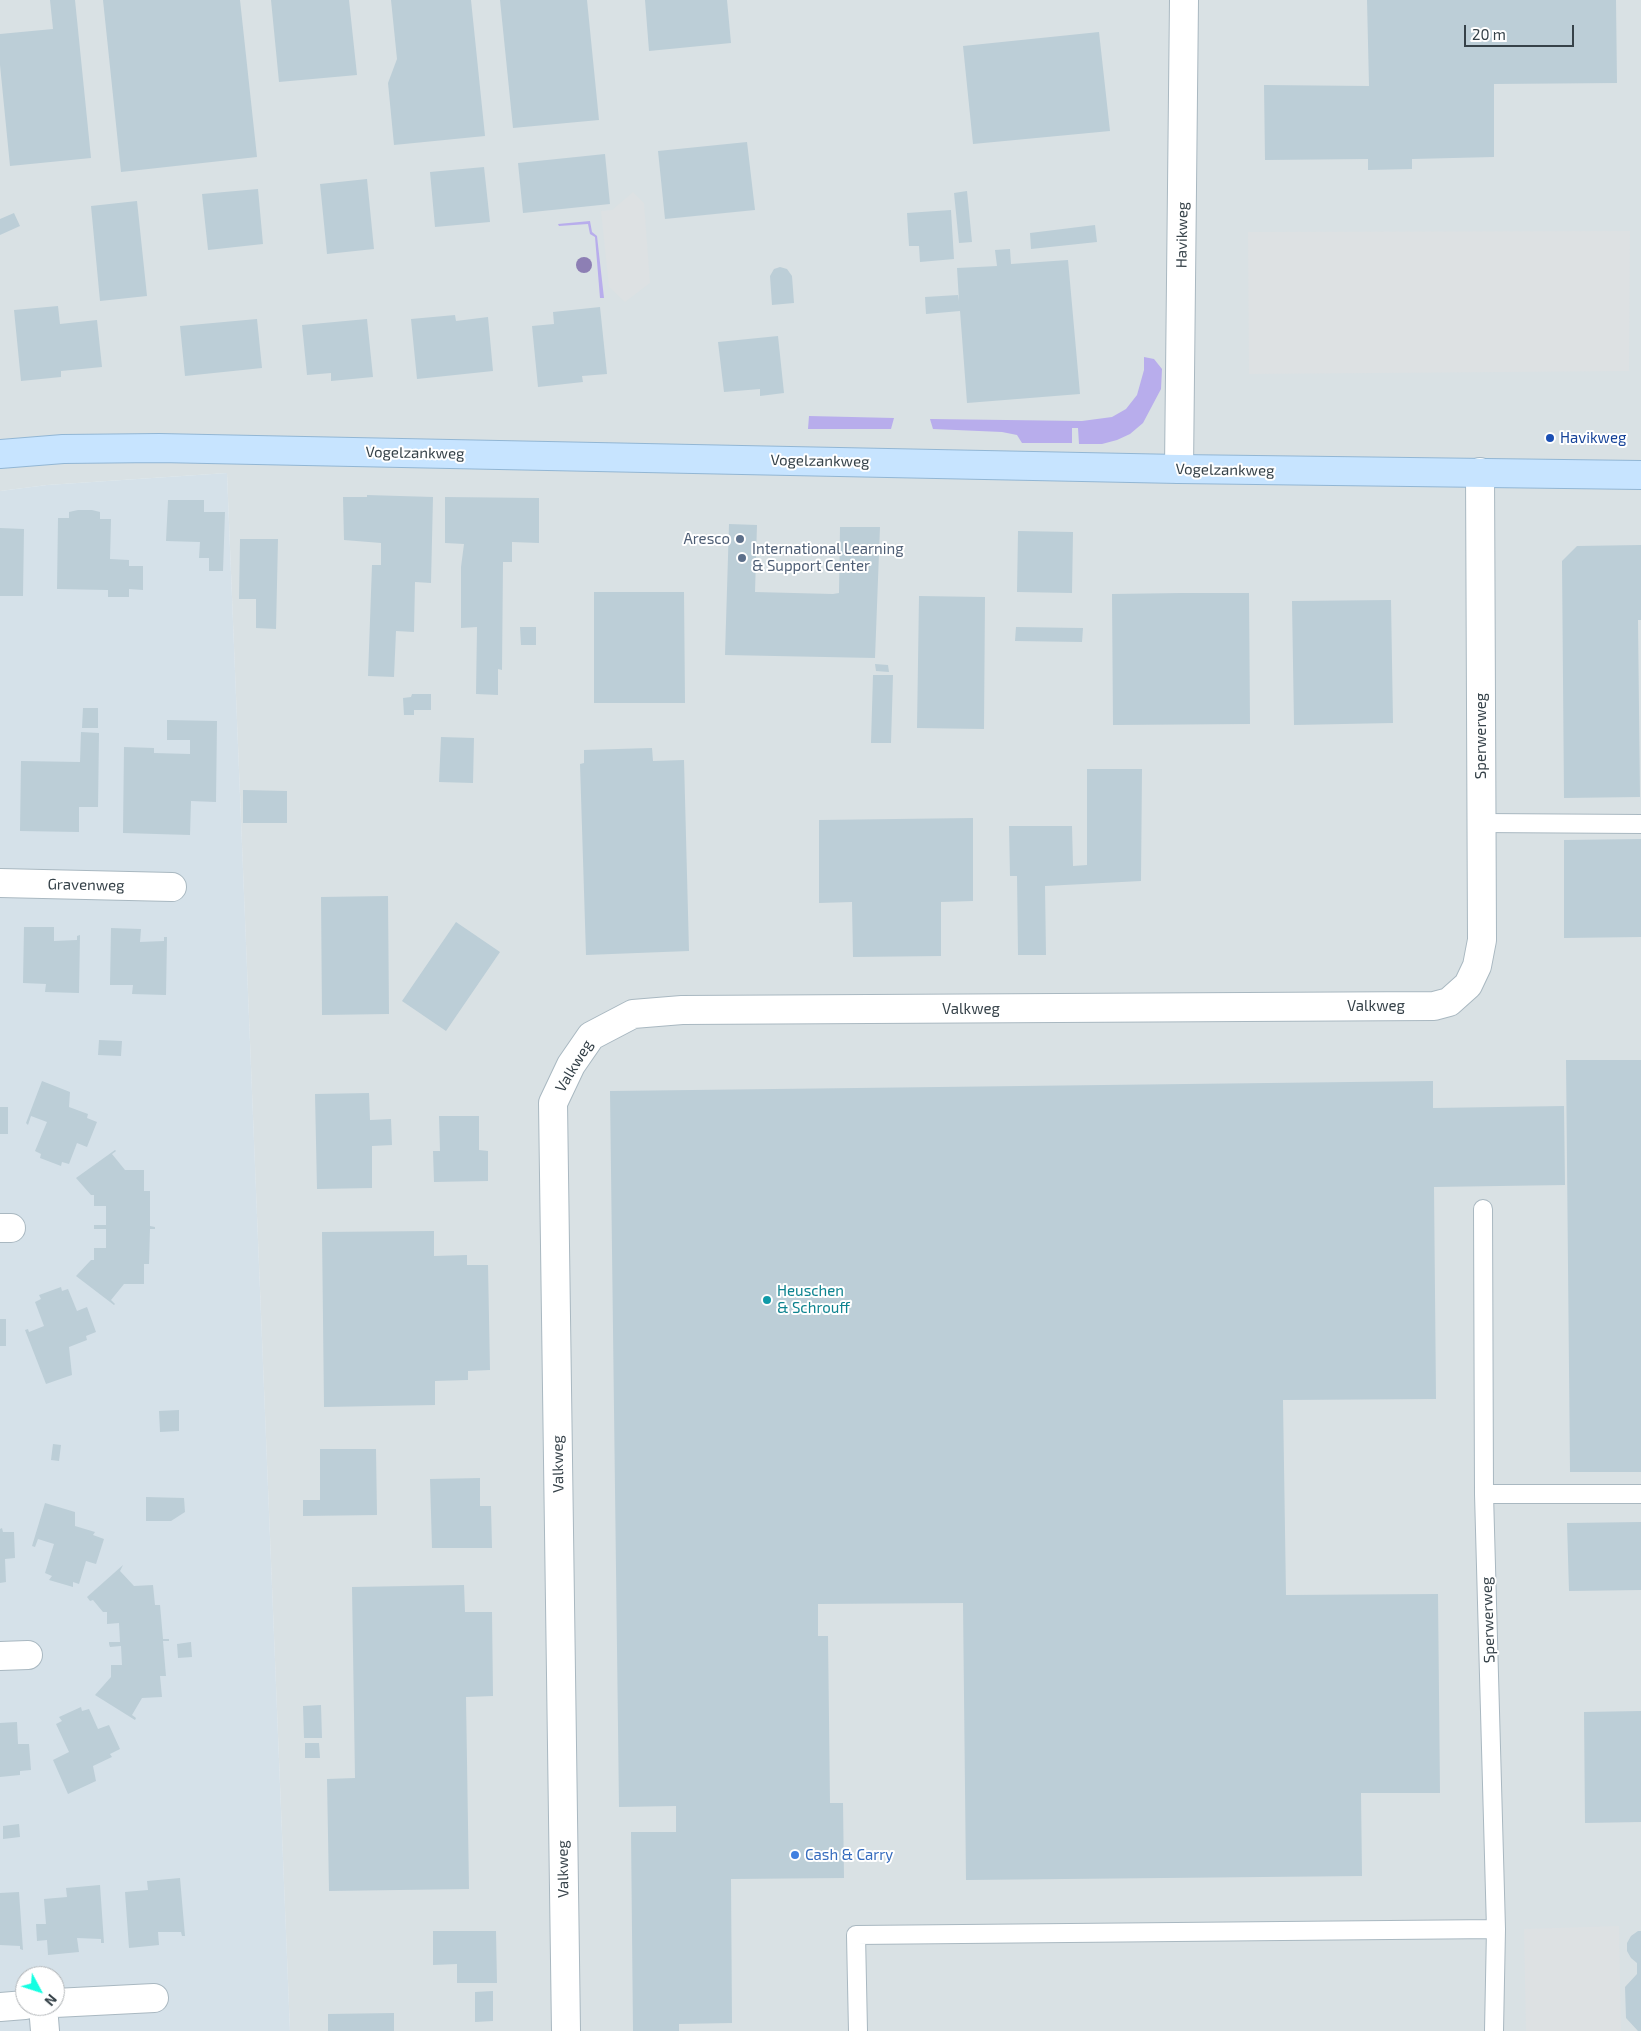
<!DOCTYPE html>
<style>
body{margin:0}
#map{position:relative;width:1641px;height:2031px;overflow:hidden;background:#e7eff5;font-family:"Exo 2",sans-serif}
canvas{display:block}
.north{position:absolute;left:15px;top:1966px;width:50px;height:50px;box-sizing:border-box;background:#fff;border:1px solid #afb3b6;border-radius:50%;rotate:130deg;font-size:14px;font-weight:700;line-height:20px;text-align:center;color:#364249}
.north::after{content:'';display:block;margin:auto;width:18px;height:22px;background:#14ffe2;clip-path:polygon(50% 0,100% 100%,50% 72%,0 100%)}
.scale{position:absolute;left:1464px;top:25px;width:110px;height:22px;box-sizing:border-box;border:2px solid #364249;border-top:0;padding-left:6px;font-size:15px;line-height:18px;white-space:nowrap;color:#364249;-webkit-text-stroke:4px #fff;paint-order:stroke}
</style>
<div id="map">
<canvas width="1641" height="2031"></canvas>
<div class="north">N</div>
<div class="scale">20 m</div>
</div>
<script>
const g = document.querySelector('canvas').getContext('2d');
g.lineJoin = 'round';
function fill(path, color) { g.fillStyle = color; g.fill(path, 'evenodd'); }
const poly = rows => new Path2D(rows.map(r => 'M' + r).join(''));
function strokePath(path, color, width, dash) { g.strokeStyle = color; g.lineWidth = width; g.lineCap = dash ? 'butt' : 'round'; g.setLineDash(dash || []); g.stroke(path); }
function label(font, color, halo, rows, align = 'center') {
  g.font = font + ' "Exo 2",sans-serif'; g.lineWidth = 4; g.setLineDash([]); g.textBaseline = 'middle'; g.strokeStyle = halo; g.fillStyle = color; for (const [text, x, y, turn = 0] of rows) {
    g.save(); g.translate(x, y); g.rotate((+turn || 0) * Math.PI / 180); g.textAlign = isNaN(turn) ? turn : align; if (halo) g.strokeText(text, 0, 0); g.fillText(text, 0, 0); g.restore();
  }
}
fill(poly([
 [227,473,290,2031,0,2031,0,491,47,485],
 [25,1976,55,1976,55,2006,25,2006]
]), '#d5e1e9');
fill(poly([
 [0,0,1641,0,1641,2031,290,2031,227,473,47,485,0,491]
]), '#d9e1e4');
fill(poly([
 [590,221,592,232,597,236,604,298,600,298,595,237,590,234,588,224,559,226,558,224],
 [1144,357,1154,359,1162,369,1161,389,1143,423,1130,434,1117,440,1102,444,1079,444,1078,428,1072,428,1072,443,1022,443,1017,435,1002,432,933,429,930,419,1082,421,1112,417,1126,409,1137,395,1144,370],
 [809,416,894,418,891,429,808,429]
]), '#b8adec');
fill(poly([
 [633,192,644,203,650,283,625,302,609,287,601,211,612,210],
 [1630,231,1629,371,1249,374,1248,232],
 [1619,1926,1621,2031,1526,2031,1524,1929]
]), '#dde1e3');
fill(poly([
 [50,0,75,0,91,158,10,166,0,65,0,34,53,29],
 [103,0,240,0,257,157,121,172],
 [271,0,349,0,357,75,279,82],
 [391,0,471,0,485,136,394,145,388,83,397,59],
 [500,0,587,0,599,120,513,128],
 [645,0,727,0,731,43,649,51],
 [1367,0,1616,0,1617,83,1494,84,1494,157,1412,159,1412,169,1368,170,1368,159,1265,160,1264,85,1369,86],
 [1099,32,1110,131,973,144,963,46],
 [747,142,755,210,665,219,658,151],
 [605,154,610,204,523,213,518,163],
 [484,167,490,222,435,227,430,172],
 [367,179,374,249,327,254,320,184],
 [258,189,263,244,208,250,202,194],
 [967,191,972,242,959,243,954,193],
 [137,201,147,296,100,301,91,206],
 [951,210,954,259,920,262,919,246,909,246,907,213],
 [14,213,20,226,0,235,0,219],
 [1095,225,1097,242,1031,249,1030,233],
 [1010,249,1011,264,1068,260,1080,394,967,403,960,311,926,314,925,297,958,295,959,301,957,268,997,266,995,250],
 [780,267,787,269,792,276,794,303,772,305,770,276,774,269],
 [58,306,60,324,97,320,102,367,61,371,61,377,21,381,14,310],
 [600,307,607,374,582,376,583,382,538,387,532,326,554,324,553,312],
 [455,315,456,321,488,317,493,371,417,379,411,319],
 [257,319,262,368,185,376,180,326],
 [367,319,373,377,331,381,331,373,307,375,302,325],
 [778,336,784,393,760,396,760,389,724,392,718,342],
 [367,495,433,497,431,583,415,582,414,632,396,631,394,677,368,676,372,565,381,565,381,543,344,540,343,497,367,497],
 [445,497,539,498,539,543,512,542,512,562,503,562,502,670,498,669,498,695,476,694,477,627,461,628,461,567,464,544,445,543],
 [168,500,204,500,204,512,225,512,223,571,209,571,209,558,199,558,200,542,166,541],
 [78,510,92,510,100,512,100,519,111,519,110,559,129,560,129,566,143,566,143,590,129,589,129,597,108,597,108,590,57,589,58,518,69,518,69,512],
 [729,524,757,525,755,592,833,594,839,593,840,527,880,527,875,658,725,655],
 [0,528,24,529,23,596,0,596],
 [1018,531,1073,532,1072,593,1017,592],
 [240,539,278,539,276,629,256,628,256,599,239,599],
 [1641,545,1641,620,1638,620,1640,797,1564,798,1562,561,1577,546],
 [594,592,684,592,685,703,594,703],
 [1181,593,1249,593,1250,724,1113,725,1112,594],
 [919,596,985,597,984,729,917,728],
 [1391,600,1393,723,1294,725,1292,601],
 [520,627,536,627,536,645,521,645],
 [1016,627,1083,628,1082,642,1015,641],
 [875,664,888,665,889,672,876,671],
 [873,675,893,675,891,743,871,743],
 [412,694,431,694,431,710,414,710,414,715,404,715,403,698,411,697],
 [83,708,98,708,98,728,82,728],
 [167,720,217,721,216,802,191,801,190,835,123,833,124,747,154,748,154,753,190,754,190,740,167,740],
 [81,732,99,733,98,807,79,807,79,832,20,831,21,761,80,762],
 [441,737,474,738,473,783,439,782],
 [652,748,653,761,684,760,689,951,586,955,580,764,584,763,584,750],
 [1087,769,1142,769,1141,881,1045,886,1046,955,1018,955,1017,876,1010,876,1009,826,1072,826,1073,866,1087,865],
 [243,790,287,791,287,823,243,823],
 [973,818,973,901,941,902,941,956,853,957,852,902,819,903,819,820],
 [1641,839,1641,937,1564,938,1564,840],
 [388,896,389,1014,322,1015,321,897],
 [456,922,500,952,446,1031,402,1001],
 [24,927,54,927,54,941,77,940,77,936,80,935,79,993,45,992,46,984,23,983],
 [111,928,141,929,140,942,164,941,164,937,167,937,166,995,132,994,133,985,110,985],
 [99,1040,122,1041,121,1056,98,1055],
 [1566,1060,1641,1060,1641,1472,1570,1472],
 [42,1081,70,1092,69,1107,88,1114,87,1118,97,1122,87,1147,77,1143,69,1164,62,1162,61,1166,40,1158,41,1154,35,1151,47,1122,31,1116,28,1125,26,1123],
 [1433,1081,1433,1108,1564,1106,1565,1185,1434,1187,1436,1399,1283,1400,1286,1595,1438,1594,1440,1793,1361,1793,1362,1876,966,1880,963,1603,818,1604,818,1636,828,1636,830,1803,843,1803,844,1878,731,1879,732,2023,679,2024,679,2031,633,2031,631,1832,676,1832,676,1806,619,1807,610,1091],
 [369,1093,370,1120,391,1119,392,1145,372,1146,372,1188,317,1189,315,1094],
 [0,1107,8,1107,8,1134,0,1134],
 [439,1116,479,1116,479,1150,488,1151,488,1181,434,1182,433,1151,440,1151],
 [115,1150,116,1151,112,1154,125,1170,144,1170,144,1191,150,1191,150,1226,155,1227,155,1229,150,1229,149,1264,144,1264,144,1284,124,1284,111,1300,115,1304,114,1305,76,1276,91,1260,94,1260,94,1248,106,1248,106,1229,94,1229,94,1225,106,1225,106,1206,94,1206,94,1195,91,1195,76,1178],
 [434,1231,434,1256,467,1255,467,1265,488,1265,490,1370,468,1371,468,1380,435,1381,435,1405,324,1407,322,1232],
 [61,1287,62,1291,68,1289,77,1311,87,1307,96,1332,86,1336,87,1340,69,1347,72,1375,46,1384,25,1330,28,1329,29,1332,44,1326,35,1302,41,1299,39,1295],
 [0,1319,6,1319,6,1346,0,1346],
 [179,1410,179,1431,160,1432,159,1411],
 [53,1444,61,1445,59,1461,51,1460],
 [320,1449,376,1449,377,1515,303,1516,303,1500,320,1500],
 [480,1478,480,1506,491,1506,492,1548,432,1548,430,1479],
 [146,1497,184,1498,185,1512,171,1521,146,1521],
 [45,1503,75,1512,75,1526,95,1532,93,1535,104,1539,96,1564,86,1561,79,1584,73,1582,73,1587,49,1580,52,1576,45,1573,54,1544,38,1539,35,1547,32,1546],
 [1641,1522,1641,1590,1569,1591,1567,1523],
 [2,1528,3,1532,14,1532,15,1558,5,1559,6,1582,0,1583,0,1529],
 [123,1565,120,1571,134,1586,153,1585,155,1605,160,1605,163,1639,169,1639,169,1641,163,1641,166,1676,160,1676,162,1697,142,1698,132,1715,136,1718,135,1720,95,1695,111,1677,111,1665,122,1665,121,1646,110,1647,109,1644,109,1642,120,1642,119,1623,107,1624,107,1612,103,1612,93,1600,90,1601,87,1597],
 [464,1585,465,1612,492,1612,493,1696,466,1697,469,1889,329,1891,327,1779,355,1778,352,1587],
 [191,1642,192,1657,178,1658,177,1644],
 [321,1705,322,1738,304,1738,303,1706],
 [81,1707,82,1711,89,1709,98,1729,109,1725,120,1749,110,1754,112,1757,93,1766,96,1781,68,1794,53,1760,69,1752,56,1724,62,1721,59,1717],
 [1641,1711,1641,1822,1585,1823,1584,1712],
 [17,1722,18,1744,29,1744,31,1770,20,1771,20,1775,0,1777,0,1723],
 [305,1743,319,1743,320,1758,305,1758],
 [19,1824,20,1837,3,1839,3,1826],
 [180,1878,185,1936,182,1936,181,1932,158,1932,159,1945,129,1948,125,1892,148,1890,147,1881],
 [100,1885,104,1943,101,1943,101,1939,77,1938,79,1952,48,1955,47,1940,37,1941,36,1924,46,1924,44,1899,67,1897,66,1888],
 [19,1892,23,1950,20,1949,20,1946,0,1945,0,1893],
 [433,1931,496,1931,497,1983,457,1983,457,1964,433,1965],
 [1638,1931,1641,1931,1641,2031,1638,2031,1626,2018,1625,1987,1637,1974,1637,1963,1631,1958,1627,1951,1627,1943,1631,1936],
 [493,1991,493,2021,475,2022,475,1992],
 [394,2013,394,2031,328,2031,328,2014]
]), '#bcced7');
const lane = poly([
 [1481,823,1641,824],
 [1483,1209,1484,1494,1496,1929,1494,2031],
 [1484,1494,1641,1494],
 [858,2031,856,1935,1496,1929]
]);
const street = poly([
 [1179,469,1184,0],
 [0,883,172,887],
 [0,1228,11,1228],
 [0,1656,28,1655],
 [55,2003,154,1998],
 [43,2006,45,2031],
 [0,2007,25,2005],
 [566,2031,553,1103,571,1065,591,1036,633,1014,682,1010,1434,1006,1449,1002,1468,985,1477,966,1482,940,1480,472]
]);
const secondary = poly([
 [0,454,63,449,159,448,1179,469,1641,475]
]);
strokePath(lane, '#a9b8c1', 20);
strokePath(street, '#a9b8c1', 30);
strokePath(secondary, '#92b6d4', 30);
strokePath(lane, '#fff', 18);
strokePath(street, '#fff', 28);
strokePath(secondary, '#c7e4ff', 28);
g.fillStyle = '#8d7fb4';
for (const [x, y] of [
 [584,265]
]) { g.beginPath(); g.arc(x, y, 8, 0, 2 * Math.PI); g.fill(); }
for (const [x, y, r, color] of [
 [1550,438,5,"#1a4fb4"],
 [740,539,5,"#5c6f8a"],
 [742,558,5,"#5c6f8a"],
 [767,1300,5,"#0f9aa8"],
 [795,1855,5,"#3f7fe0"]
]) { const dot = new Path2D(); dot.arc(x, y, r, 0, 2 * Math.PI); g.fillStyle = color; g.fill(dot); strokePath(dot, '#fff', 2); }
label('15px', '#364249', '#fff', [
 ["Havikweg",1182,235,-89],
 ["Vogelzankweg",415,453,1],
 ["Vogelzankweg",820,461,1],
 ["Vogelzankweg",1225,470,1],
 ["Sperwerweg",1481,736,-90],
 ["Gravenweg",86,885,1],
 ["Valkweg",1376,1006],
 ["Valkweg",971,1009],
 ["Valkweg",574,1066,-59],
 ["Valkweg",558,1464,-91],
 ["Sperwerweg",1488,1620,-92],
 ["Valkweg",563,1869,-91]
]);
label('15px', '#164399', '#fff', [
 ["Havikweg",1560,438]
], 'left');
label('15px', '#4e5e75', '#fff', [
 ["Aresco",730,539],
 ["International Learning",752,549,"left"],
 ["& Support Center",752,566,"left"]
], 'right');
label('15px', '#0d838f', '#fff', [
 ["Heuschen",777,1291],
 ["& Schrouff",777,1308]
], 'left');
label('15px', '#366cbe', '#fff', [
 ["Cash & Carry",805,1855]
], 'left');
</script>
